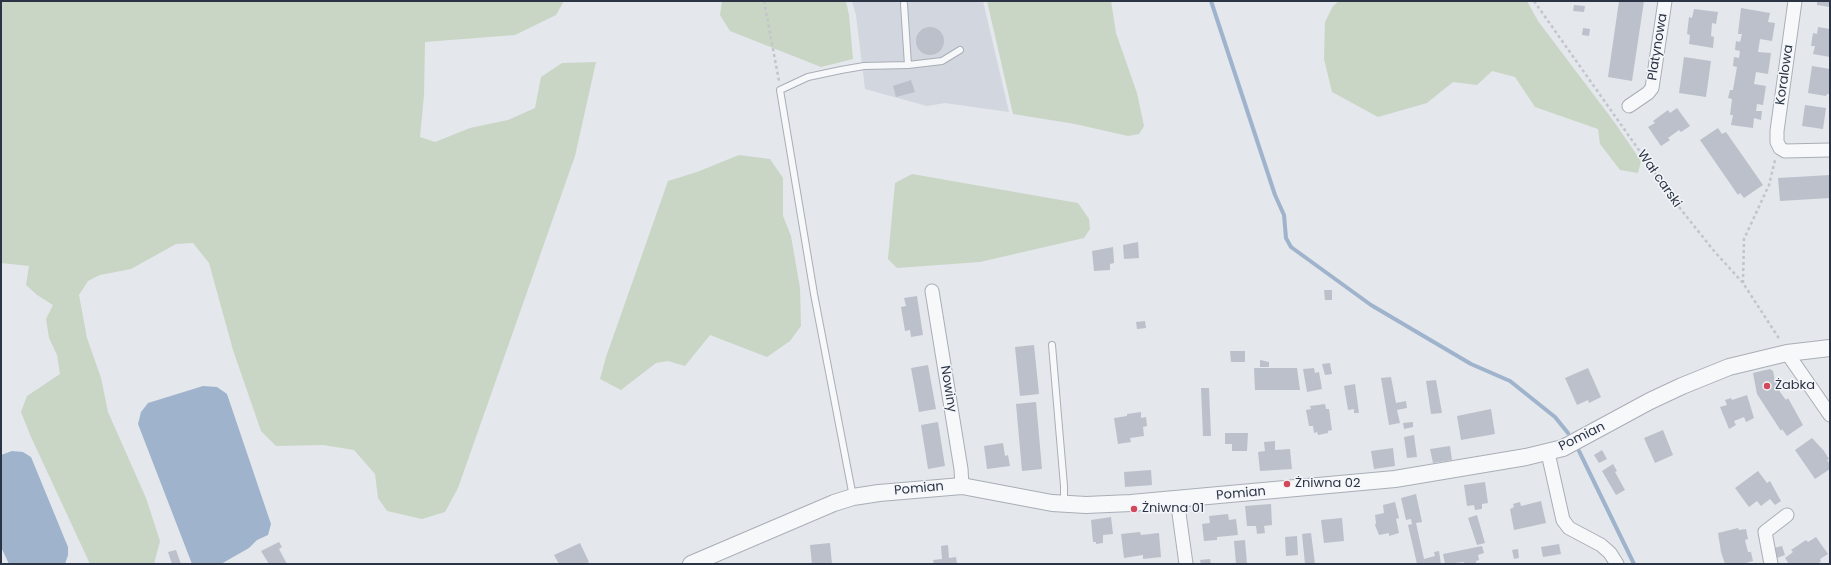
<!DOCTYPE html>
<meta charset="utf-8">
<style>
body{margin:0}
#map{position:relative;width:1831px;height:565px;overflow:hidden;background:#e4e7ec;font-family:Poppins,sans-serif}
canvas{display:block}
.frame{position:absolute;inset:0;border:2px solid #2b3445;pointer-events:none}
</style>
<div id="map">
<canvas width="1831" height="565"></canvas>
<div class="frame"></div>
</div>
<script>
const g = document.querySelector('canvas').getContext('2d');
g.lineJoin = 'round';
function fill(path, color) { g.fillStyle = color; g.fill(path, 'evenodd'); }
const poly = rows => new Path2D(rows.map(r => 'M' + r).join(''));
function strokePath(path, color, width, dash) { g.strokeStyle = color; g.lineWidth = width; g.lineCap = dash ? 'butt' : 'round'; g.setLineDash(dash || []); g.stroke(path); }
function label(font, color, halo, rows, align = 'center') {
  g.font = font + ' Poppins,sans-serif'; g.lineWidth = 3; g.setLineDash([]); g.textBaseline = 'middle'; g.strokeStyle = halo; g.fillStyle = color; for (const [text, x, y, turn = 0] of rows) {
    g.save(); g.translate(x, y); g.rotate((+turn || 0) * Math.PI / 180); g.textAlign = isNaN(turn) ? turn : align; if (halo) g.strokeText(text, 0, 0); g.fillText(text, 0, 0); g.restore();
  }
}
fill(poly([
 [852,1,983,1,1009,112,945,103,927,106,865,89,856,15]
]), '#d2d6de');
fill(poly([
 [1,1,564,1,556,15,515,35,425,42,424,95,420,137,435,142,470,128,508,120,535,108,541,77,562,63,596,62,575,156,458,488,445,512,422,519,387,511,378,498,375,474,354,450,323,445,276,446,261,431,233,350,209,263,193,243,176,244,131,269,100,275,88,281,79,295,87,338,101,378,108,412,146,498,160,541,154,564,90,564,31,437,21,412,27,396,60,374,57,355,49,338,46,319,53,305,37,295,26,285,29,266,1,263],
 [722,1,846,1,849,15,853,59,821,67,730,31,720,15],
 [987,1,1111,1,1116,33,1137,93,1144,126,1139,134,1128,136,1075,124,1013,114],
 [1339,1,1527,1,1538,21,1615,123,1641,161,1638,173,1620,170,1600,144,1598,129,1535,107,1515,77,1492,71,1477,85,1453,82,1427,103,1378,117,1332,92,1324,59,1325,22,1333,6],
 [739,155,770,159,783,178,783,216,791,236,800,288,801,326,790,341,767,357,710,335,685,366,668,361,656,363,621,390,600,379,606,357,668,181,697,172],
 [912,174,1078,203,1089,219,1090,229,1084,238,980,262,897,268,888,259,895,183]
]), '#c9d6c5');
fill(poly([
 [203,386,217,387,227,394,271,524,268,535,257,540,249,548,221,564,192,564,138,424,141,412,148,403],
 [12,451,23,452,31,457,68,547,68,555,65,564,9,564,1,547,1,455]
]), '#9fb4cc');
strokePath(poly([
 [1211,1,1275,195,1284,215,1286,238,1291,247,1371,305,1471,364,1510,381,1555,417,1568,433],
 [1579,451,1634,564]
]), '#9fb4cc', 4);
fill(poly([
 [1619,1,1644,1,1632,81,1608,77],
 [1817,1,1830,1,1830,7,1817,5],
 [1574,5,1585,6,1584,12,1573,11],
 [1741,8,1770,13,1768,22,1775,23,1772,41,1760,39,1758,52,1771,53,1768,74,1756,72,1754,84,1766,86,1763,105,1757,104,1756,111,1762,111,1761,120,1754,118,1753,128,1731,125,1733,115,1730,115,1732,99,1728,98,1730,90,1733,90,1737,67,1733,66,1734,57,1739,58,1740,51,1735,50,1736,41,1740,42,1742,34,1738,34],
 [1694,9,1718,12,1716,24,1712,23,1711,36,1714,37,1713,48,1689,44,1690,35,1687,34,1689,17,1692,18],
 '916 41a14 14 0 1 1 28 0a14 14 0 1 1-28 0Z',
 [1818,27,1830,29,1830,57,1813,54,1815,46,1811,46,1813,33,1817,34],
 [1583,28,1590,29,1589,36,1582,35],
 [1684,57,1711,61,1706,97,1679,93],
 [1812,66,1830,69,1830,94,1827,94,1826,96,1808,93],
 [911,80,915,92,896,97,893,86],
 [1805,105,1826,108,1823,129,1802,126],
 [1677,108,1690,126,1681,132,1679,130,1668,138,1670,140,1661,146,1648,127,1655,123,1653,121,1668,110,1670,113],
 [1718,128,1722,134,1726,132,1763,185,1744,198,1740,193,1738,195,1700,140],
 [1830,175,1830,198,1780,201,1778,178],
 [1138,242,1139,258,1124,259,1123,245],
 [1113,247,1114,263,1110,264,1110,270,1094,271,1092,251],
 [1324,290,1332,290,1332,300,1325,300],
 [917,296,923,335,911,337,910,330,905,331,901,307,906,306,904,298],
 [1145,321,1146,328,1137,329,1136,322],
 [1034,345,1039,394,1020,396,1015,347],
 [1230,351,1245,351,1245,362,1231,362],
 [1260,360,1269,362,1269,367,1260,367],
 [1330,363,1332,374,1325,375,1322,364],
 [928,365,936,409,919,412,911,368],
 [1254,368,1297,368,1300,390,1255,390],
 [1314,368,1315,373,1319,372,1322,389,1307,392,1303,369],
 [1588,368,1601,397,1589,403,1588,400,1577,405,1565,378],
 [1770,369,1773,371,1775,381,1779,381,1780,392,1786,400,1788,398,1803,425,1787,436,1782,429,1781,431,1757,394,1753,373],
 [1391,377,1396,403,1406,401,1407,408,1397,410,1400,423,1389,425,1381,378],
 [1436,380,1442,413,1431,414,1426,381],
 [1355,384,1359,413,1354,413,1354,409,1348,410,1344,386],
 [1201,388,1209,388,1211,436,1203,436],
 [1747,395,1754,418,1746,422,1744,417,1734,421,1736,425,1729,429,1720,407,1727,405,1725,400,1731,398,1732,400],
 [1036,402,1042,469,1022,471,1016,404],
 [1325,404,1326,409,1329,409,1332,430,1328,431,1328,433,1318,435,1317,432,1314,433,1313,426,1309,426,1306,410,1311,409,1310,406],
 [1491,409,1495,434,1461,440,1457,416],
 [1141,412,1141,418,1146,417,1147,426,1143,427,1144,436,1130,438,1131,442,1118,444,1114,418,1127,416,1127,414],
 [938,422,945,466,928,469,921,425],
 [1413,422,1413,427,1404,429,1403,423],
 [1663,430,1673,455,1655,463,1644,438],
 [1225,433,1248,433,1247,451,1232,451,1232,444,1225,444],
 [1414,435,1417,457,1407,458,1404,437],
 [1812,438,1824,451,1829,459,1827,460,1830,464,1830,469,1815,479,1795,450],
 [1275,441,1275,450,1290,449,1292,469,1260,471,1258,452,1265,451,1264,442],
 [1003,443,1005,456,1008,455,1010,466,987,469,984,446],
 [1450,446,1452,460,1433,463,1430,449],
 [1393,448,1395,466,1374,469,1371,451],
 [1602,450,1607,459,1599,463,1594,455],
 [1613,464,1617,471,1615,472,1625,490,1616,495,1602,471],
 [1151,470,1152,485,1125,487,1124,472],
 [1758,471,1767,483,1770,481,1781,501,1775,505,1770,499,1761,506,1757,501,1749,507,1735,488],
 [1485,482,1488,503,1482,504,1482,509,1475,510,1474,505,1467,506,1464,485],
 [1416,494,1422,522,1416,523,1424,559,1435,556,1434,552,1439,551,1441,564,1417,564,1408,525,1412,524,1411,519,1406,520,1401,498],
 [1541,501,1546,523,1514,530,1510,509,1514,507,1513,504,1520,502,1521,506],
 [1395,502,1399,518,1396,519,1399,533,1389,536,1389,533,1379,535,1375,525,1376,523,1375,515,1384,513,1383,505],
 [1271,504,1272,525,1264,526,1265,533,1257,534,1256,526,1247,526,1245,506],
 [1228,514,1229,520,1236,519,1238,535,1217,537,1217,540,1204,541,1202,524,1210,523,1209,516],
 [1477,515,1485,543,1477,545,1468,518],
 [1111,517,1113,534,1103,535,1103,543,1096,544,1096,542,1093,542,1091,520],
 [1342,518,1344,541,1324,543,1321,520],
 [1738,528,1739,530,1746,529,1748,539,1745,540,1748,552,1751,552,1753,561,1742,564,1725,564,1721,552,1718,533],
 [1140,532,1141,535,1159,533,1161,557,1143,559,1143,555,1124,558,1121,534],
 [1311,533,1315,564,1305,564,1302,534],
 [1297,536,1298,555,1286,556,1285,537],
 [1816,537,1828,554,1820,559,1821,561,1818,564,1789,564,1785,558,1793,552,1791,550,1806,540,1808,542],
 [1245,540,1247,564,1236,564,1234,541],
 [279,542,282,547,279,549,287,564,269,564,261,551],
 [580,543,589,562,585,564,559,564,554,555],
 [830,543,832,564,812,564,810,545],
 [1559,544,1561,554,1543,557,1541,547],
 [948,545,949,558,956,557,957,564,934,564,933,560,942,559,941,546],
 [1482,546,1484,553,1478,555,1479,560,1476,561,1476,564,1465,564,1464,562,1445,564,1443,554],
 [1782,546,1785,555,1777,558,1774,548],
 [1518,549,1519,558,1514,559,1512,550],
 [176,550,181,564,172,564,168,552],
 [1210,559,1211,564,1201,564,1200,560]
]), '#bbc0ca');
const service = poly([
 [904,4,908,65,942,61,960,50],
 [1052,345,1064,486,1064,503],
 [853,497,814,294,780,90,808,77,841,70,864,66,908,65]
]);
const minor = poly([
 [1795,1,1777,131,1777,142,1780,148,1785,151,1830,150],
 [1629,106,1648,93,1652,88,1665,1],
 [932,291,961,469,962,486],
 [1787,353,1830,415],
 [1548,453,1563,520,1569,528,1601,545,1610,553,1617,564],
 [1177,499,1186,564],
 [1771,564,1765,532,1787,515]
]);
const tertiary = poly([
 [691,564,834,503,853,497,879,493,962,486,1052,503,1086,505,1131,503,1395,479,1526,457,1563,448,1650,401,1682,386,1729,367,1787,353,1830,348]
]);
strokePath(service, '#a9aeb7', 8);
strokePath(minor, '#a9aeb7', 15);
strokePath(tertiary, '#a9aeb7', 18);
strokePath(poly([
 [764,1,779,81],
 [1534,1,1679,207,1714,251,1743,283,1780,340],
 [1743,283,1744,239,1769,185,1775,160]
]), '#c2c5cb', 2.5, [3, 3]);
strokePath(service, '#f7f8fa', 6);
strokePath(minor, '#f7f8fa', 13);
strokePath(tertiary, '#f7f8fa', 16);
for (const [x, y, r, color] of [
 [1767,386,4,"#d1495b"],
 [1287,484,4,"#d1495b"],
 [1134,509,4,"#d1495b"]
]) { const dot = new Path2D(); dot.arc(x, y, r, 0, 2 * Math.PI); g.fillStyle = color; g.fill(dot); strokePath(dot, '#f4f6f9', 1.5); }
label('13px', '#2b3445', '#f4f6f9', [
 ["Platynowa",1658,47,-81],
 ["Koralowa",1785,75,-82],
 ["Wał carski",1659,179,55],
 ["Nowiny",948,389,81],
 ["Pomian",1582,437,-26],
 ["Pomian",919,489,-5],
 ["Pomian",1241,494,-5]
]);
label('13px', '#2b3445', '#f4f6f9', [
 ["Żabka",1775,386],
 ["Żniwna 02",1295,484],
 ["Żniwna 01",1142,509]
], 'left');
</script>
